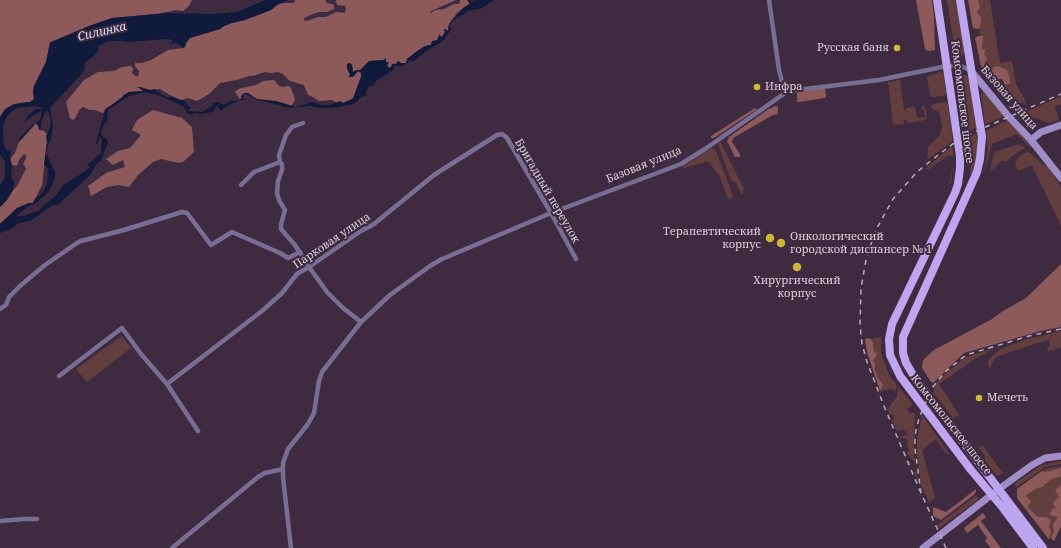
<!DOCTYPE html>
<meta charset="utf-8">
<style>
body{margin:0}
canvas{display:block;background:#3f2b40}
</style>
<canvas width="1061" height="548"></canvas>
<script>
const g = document.querySelector('canvas').getContext('2d');
g.lineJoin = 'round';
function fill(path, color) { g.fillStyle = color; g.fill(path, 'evenodd'); }
const poly = rows => new Path2D(rows.map(r => 'M' + r).join(''));
function strokePath(path, color, width, dash) { g.strokeStyle = color; g.lineWidth = width; g.lineCap = dash ? 'butt' : 'round'; g.setLineDash(dash || []); g.stroke(path); }
function label(font, color, halo, rows, align = 'center') {
  g.font = font + ' "Noto Serif",serif'; g.lineWidth = 4; g.setLineDash([]); g.textBaseline = 'middle'; g.strokeStyle = halo; g.fillStyle = color; for (const [text, x, y, turn = 0] of rows) {
    g.save(); g.translate(x, y); g.rotate((+turn || 0) * Math.PI / 180); g.textAlign = isNaN(turn) ? turn : align; if (halo) g.strokeText(text, 0, 0); g.fillText(text, 0, 0); g.restore();
  }
}
fill(poly([
 [947,0,958,0,965,50,962,56,958,59,956,58],
 [978,0,990,0,1000,63,1012,61,1016,84,1026,102,1025,104,1022,102,1018,104,1012,96,1009,96,1008,98,1000,88,1010,84,1004,68,999,66,994,67,989,75,984,70,987,69,982,49,983,36,980,36,979,29,981,23,977,12,980,8],
 [940,72,944,75,946,92,945,95,942,96,932,97,930,95,927,77],
 [961,75,967,75,969,81,977,127,967,132,959,77],
 [900,80,904,110,906,110,906,108,915,107,917,118,925,117,924,109,922,109,922,106,925,106,927,117,925,120,908,123,906,120,903,120,904,124,893,125,888,82],
 [984,91,1006,116,985,124,981,94],
 [1061,96,1061,104,1055,106,1055,108,1059,120,1049,123,1026,115,1024,113],
 [944,102,948,104,953,141,928,159,927,157,928,154,928,147,940,135,942,127,940,114,937,111,932,109,931,105],
 [1008,120,1031,146,1031,148,1017,134,992,144,986,166,985,166,988,150,986,131],
 [978,133,977,156,974,168,971,174,970,175,971,163,968,137],
 [720,141,744,189,743,194,741,194,736,183,732,181,730,178,719,147,718,144],
 [1019,144,1025,148,1013,155,1006,162,1002,160,990,172,993,156,995,152],
 [952,146,954,157,951,182,949,184,951,176,954,157,949,155,928,170,926,168],
 [712,148,716,151,733,196,732,198,728,199,719,175,708,161,684,168,682,167],
 [1027,152,1030,153,1041,163,1048,167,1061,187,1061,226,1032,165,1018,171,1015,162,1022,154],
 [1061,331,1061,346,1060,348,1055,349,1054,350,1048,351,1047,347,1050,346,1049,340,1034,344,996,357,989,369,988,360,1001,349,1024,340],
 [122,336,131,348,87,382,76,369],
 [881,337,881,353,883,359,890,377,897,385,895,394,895,391,891,389,882,391,881,393,880,391,882,389,873,361,875,353,871,339],
 [992,349,985,354,979,356,939,384,959,415,953,418,933,392,936,383,946,373,966,357],
 [898,386,913,405,907,409,910,414,914,412,915,414,914,455,918,481,914,472,916,472,916,469,914,462,909,455,908,456,906,452,908,452,909,449,907,444,908,440,903,438,901,439,899,436,901,437,907,434,903,428,901,431,898,430,897,431,892,420,894,419,893,414,890,415,888,409,897,396],
 [922,415,949,453,947,455,936,439,922,450,935,498,929,502,921,485,917,455,917,439],
 [981,446,983,446,1003,473,999,475,996,475,985,460,985,456,979,448],
 [1061,461,1061,464,1045,467,1017,487,1014,484,1042,465],
 [1061,466,1061,526,1054,541,1051,538,1048,539,1017,498,1017,489,1046,469],
 [977,495,978,500,939,528,937,525]
]), '#633e3f');
fill(poly([
 [0,0,192,0,189,6,183,11,176,10,158,14,112,18,89,26,50,42,46,62,34,86,33,92,34,99,30,102,19,103,3,112,0,117],
 [295,0,325,0,327,3,334,5,334,9,327,12,318,12,304,18,304,20,307,21,318,17,326,17,336,12,345,13,346,9,345,6,337,5,336,0,456,0,431,11,430,14,435,10,444,9,454,4,458,4,460,3,460,0,467,0,470,3,457,13,452,20,448,27,449,30,444,30,445,32,442,37,439,34,439,36,437,40,430,45,425,46,416,52,407,59,406,63,401,63,398,61,396,64,394,63,392,67,389,68,387,65,389,63,386,62,385,58,384,60,372,61,360,70,357,70,353,72,352,65,350,63,347,64,347,69,350,74,349,77,355,75,358,71,361,73,361,77,353,98,343,103,339,101,337,103,332,100,319,101,311,96,308,95,304,85,290,81,283,74,278,72,270,73,265,72,253,76,249,76,237,80,220,83,209,94,197,101,188,98,181,100,178,100,160,89,150,90,139,88,143,91,129,92,123,95,122,99,106,108,103,113,95,110,90,110,83,107,79,110,75,119,72,120,70,118,66,102,84,80,98,72,114,71,122,67,131,66,133,68,132,73,134,75,138,77,139,71,135,66,135,63,142,63,151,60,168,50,184,48,186,43,190,38,220,29,224,26,232,23,245,20,273,9,278,4,283,3,294,3],
 [916,0,932,0,934,16,935,50,928,51,925,49],
 [968,0,978,0,980,8,977,12,981,18,981,23,979,29,973,28],
 [978,36,983,36,982,49,985,49,985,52,984,55,986,56,987,59,985,62,987,69,984,70,981,66,975,38],
 [999,66,1007,70,1010,78,1010,84,1005,85,1002,79,995,80,989,75,994,67],
 [274,80,278,85,282,87,289,86,291,88,295,100,293,104,290,106,276,101,257,100,249,95,243,94,241,96,242,99,240,99,235,92,238,89,256,85,263,81],
 [823,88,825,89,826,96,825,98,799,102,797,102,797,93,798,91],
 [776,106,778,107,778,114,773,115,733,138,732,142,740,154,740,157,735,157,727,141,729,137,767,110],
 [755,108,757,109,756,110,714,138,711,138,711,136],
 [153,110,182,118,192,127,194,152,183,162,179,163,161,159,153,162,138,175,129,187,118,185,107,187,91,196,88,186,106,173,125,167,123,160,113,165,106,159,118,151,130,148,141,135,132,130,137,120],
 [36,123,37,123,39,130,44,131,47,134,47,142,42,185,33,203,29,203,17,208,0,224,0,207,8,199,13,190,17,186,26,169,25,166,23,164,26,158,26,155,24,154,19,160,17,166,12,165,10,159,15,153,19,142],
 [1061,264,1061,327,1041,331,964,353,933,383,931,382,922,368,923,360,934,350,992,319,1003,311,1026,298],
 [867,338,871,339,873,343,874,351,877,354,873,361,875,363,875,369,878,378,883,385,880,391,867,352,865,340],
 [1061,468,1061,476,1052,479,1042,487,1037,488,1026,495,1026,497,1029,499,1031,502,1028,506,1028,508,1038,517,1046,517,1049,519,1050,522,1049,528,1051,530,1049,539,1017,498,1017,489,1042,471,1046,472],
 [1060,486,1061,486,1061,526,1054,541,1051,538,1054,531,1053,525,1058,517,1050,515,1052,509,1056,508,1053,504,1054,501,1059,497,1055,490],
 [976,489,976,491,975,494,941,520,933,516,933,507,946,512],
 [983,513,986,517,981,521,1001,548,991,548,985,541,987,538,978,525,967,533,964,528]
]), '#8c5a5a');
fill(poly([
 [266,0,288,0,275,6,271,10,245,20,232,23,224,26,220,29,190,38,186,43,185,47,183,48,177,43,169,45,173,41,168,39,128,42,120,41,109,41,98,46,99,49,95,55,86,62,84,67,86,68,79,77,50,108,53,125,51,139,48,145,46,153,55,172,55,179,49,191,38,202,29,206,16,216,22,216,38,211,57,194,62,186,88,169,90,166,87,165,89,163,101,153,102,140,101,138,100,137,97,144,96,143,105,110,129,92,143,91,140,88,136,88,140,87,150,90,155,89,158,92,164,96,170,98,171,96,184,101,191,108,188,110,188,111,202,112,212,106,213,103,218,102,224,105,232,100,234,101,241,99,241,96,244,93,248,93,257,99,276,101,296,107,312,102,322,105,330,105,340,101,343,103,353,99,361,77,361,73,358,71,353,77,349,77,350,74,347,69,347,64,350,63,352,65,353,72,357,70,360,70,369,61,384,60,386,58,386,62,389,62,387,65,389,68,391,67,392,64,396,64,398,61,401,63,406,63,407,59,416,52,425,46,431,45,432,41,437,40,439,36,439,34,440,36,442,37,445,32,444,29,445,29,448,31,449,24,452,20,463,8,470,4,467,0,470,0,472,2,476,0,494,0,480,9,467,11,463,15,457,17,450,24,449,28,452,28,444,40,425,52,414,61,410,61,402,66,395,66,392,71,389,72,388,75,386,75,376,81,373,86,369,86,366,92,367,95,360,98,354,104,333,108,319,108,311,106,289,108,271,103,257,100,245,94,243,95,244,100,238,100,236,102,230,104,222,110,220,110,217,105,213,112,202,114,195,113,192,115,187,113,183,106,156,94,151,94,146,92,129,96,108,110,107,123,104,124,101,132,103,137,107,139,108,143,101,160,96,165,90,175,58,205,53,205,30,221,19,223,11,229,0,233,0,224,17,208,29,203,33,203,35,199,43,192,47,184,48,169,44,164,47,142,46,136,50,127,51,119,48,111,47,111,44,114,41,124,41,128,39,130,39,127,36,123,19,142,19,141,21,136,35,123,40,120,42,111,34,115,24,123,27,117,35,109,42,109,43,108,33,106,18,108,13,110,6,118,3,126,4,145,7,151,11,150,10,156,12,167,11,177,14,182,13,190,6,201,0,207,0,185,5,178,5,161,0,155,0,117,5,109,14,104,30,102,34,99,33,92,34,86,46,62,50,43,89,26,112,18,166,13,216,14,236,12]
]), '#121a3c');
strokePath(poly([
 [769,0,779,70,782,82,788,91],
 [280,162,282,164,282,170,278,181,277,193,279,200,285,210,281,224,281,229,295,245,309,267,327,292,343,308,361,322],
 [241,185,254,172,280,162,279,155,286,135,292,127,303,123],
 [0,309,6,305,9,297,20,286,45,265,77,243,81,241,124,230,182,212,187,213,211,245,232,232,280,253,288,258,300,252],
 [59,376,122,328,141,354,167,384],
 [198,431,167,384,262,311,282,293,297,274,309,267,361,231,374,224,434,175,497,135,502,134,507,138,551,213,576,259],
 [0,521,24,519,37,519],
 [172,548,258,477,265,473,283,469],
 [291,548,283,477,283,463,288,449,308,424,314,413,319,381,322,372,361,322,374,310,390,295,430,266,442,259,551,213,681,164,705,149,788,91,879,80,947,66,961,66,971,71]
]), '#786d92', 4.5);
strokePath(poly([
 [972,72,1009,117,1031,140,1061,178],
 [1031,140,1041,132,1061,125],
 [923,548,999,489,1032,465,1045,458,1061,456]
]), '#9f8dc7', 7);
strokePath(poly([
 [937,0,960,156,960,168,958,184,955,193,892,324,889,339,890,355,900,376,971,470,1003,508,1033,548],
 [960,0,982,137,980,159,977,172,903,337,903,353,906,363,915,378,1043,548]
]), '#bda5f0', 8);
strokePath(poly([
 [921,493,884,406,867,362,862,344,860,325,861,288,866,260,871,244,877,228,893,199,917,172,942,152,958,140,981,129,1061,94],
 [946,548,921,493,915,449,915,435,919,418,932,388,945,372,966,355,1029,336,1061,329]
]), '#b9abb9', 1.5, [5, 5]);
for (const [x, y, r, color] of [
 [897,48,4,"#ceb837"],
 [757,87,4,"#ceb837"],
 [770,238,5,"#ceb837"],
 [781,243,5,"#ceb837"],
 [797,267,5,"#ceb837"],
 [979,398,4,"#ceb837"]
]) { const dot = new Path2D(); dot.arc(x, y, r, 0, 2 * Math.PI); g.fillStyle = color; g.fill(dot); strokePath(dot, '#3f2b40', 1.5); }
label('11px', '#dbcfdb', '#3f2b40', [
 ["Русская баня",889,48,"right"],
 ["Инфра",765,87],
 ["Терапевтический",761,232,"right"],
 ["корпус",761,245,"right"],
 ["Онкологический",790,237],
 ["городской диспансер № 1",790,250],
 ["Хирургический",797,281,"center"],
 ["корпус",797,294,"center"],
 ["Мечеть",987,398]
], 'left');
label('11px', '#dbcfdb', '#3f2b40', [
 ["Базовая улица",1009,98,49],
 ["Комсомольское шоссе",962,102,83],
 ["Базовая улица",644,165,-22],
 ["Бригадный переулок",547,191,60],
 ["Парковая улица",332,241,-34],
 ["Комсомольское шоссе",951,425,52]
]);
label('italic 12px', '#d5def9', '#3f2b40', [
 ["Силинка",102,32,-13]
]);
</script>
